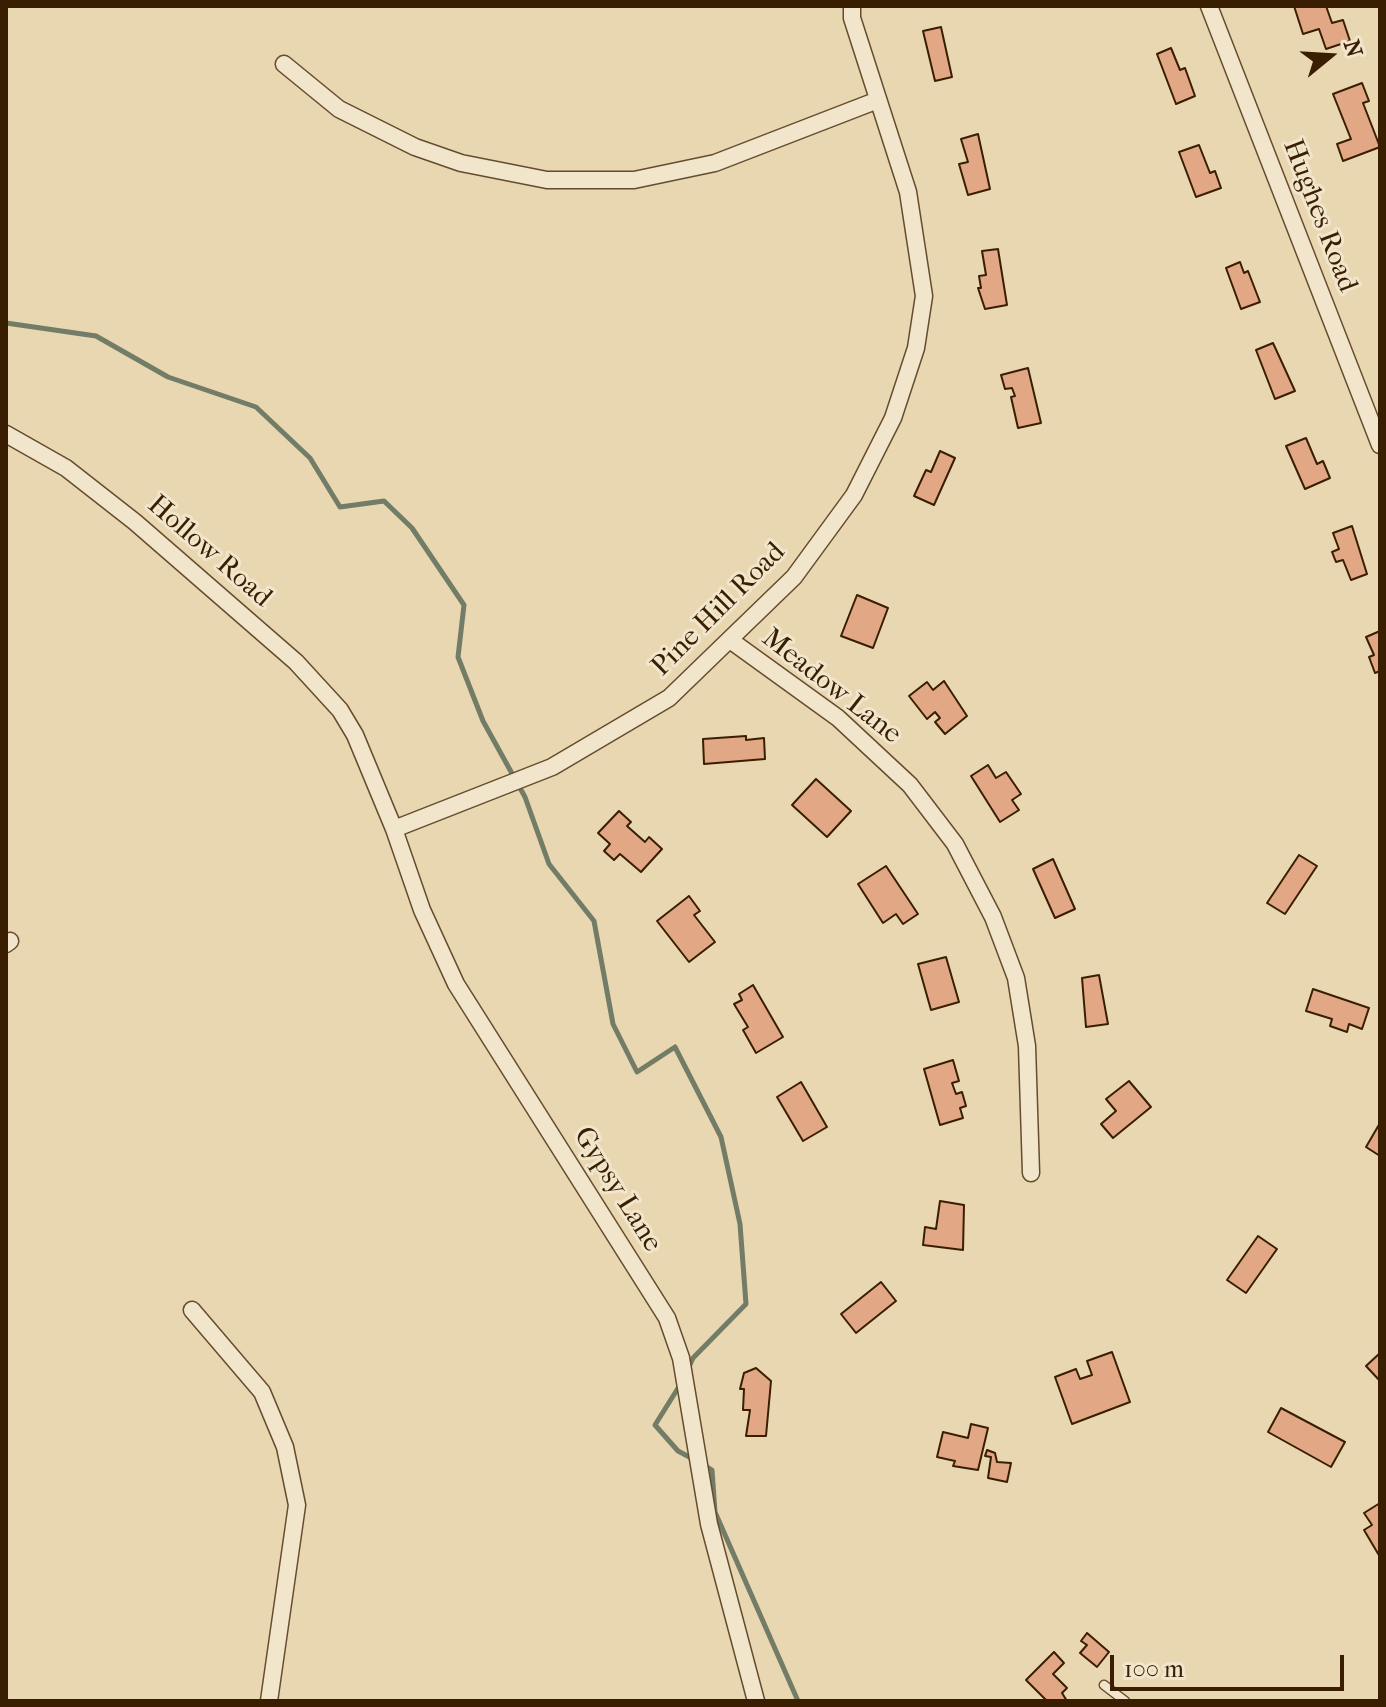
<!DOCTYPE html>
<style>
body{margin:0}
#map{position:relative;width:1386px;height:1707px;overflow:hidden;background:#e9d7b1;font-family:"IM FELL French Canon",serif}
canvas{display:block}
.frame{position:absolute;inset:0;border:8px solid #391e02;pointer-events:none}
.north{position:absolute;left:1290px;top:16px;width:80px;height:80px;-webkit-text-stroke:6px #f1e5cc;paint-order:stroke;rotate:72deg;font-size:22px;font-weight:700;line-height:32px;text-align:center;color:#391e02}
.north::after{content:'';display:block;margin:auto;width:28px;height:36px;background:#391e02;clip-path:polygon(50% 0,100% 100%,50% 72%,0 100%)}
.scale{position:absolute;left:1110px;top:1655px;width:234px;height:36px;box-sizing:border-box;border:4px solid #391e02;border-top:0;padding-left:10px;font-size:24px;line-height:28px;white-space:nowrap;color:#391e02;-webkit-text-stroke:6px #f1e5cc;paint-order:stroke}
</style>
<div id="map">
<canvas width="1386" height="1707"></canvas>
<div class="frame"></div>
<div class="north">N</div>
<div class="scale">100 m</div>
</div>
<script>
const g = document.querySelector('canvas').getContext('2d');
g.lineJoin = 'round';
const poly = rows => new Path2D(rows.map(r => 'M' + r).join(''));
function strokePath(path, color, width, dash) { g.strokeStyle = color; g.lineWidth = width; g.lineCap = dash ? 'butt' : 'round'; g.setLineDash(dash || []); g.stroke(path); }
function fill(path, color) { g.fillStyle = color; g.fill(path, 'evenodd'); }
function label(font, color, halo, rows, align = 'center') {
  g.font = font + ' "IM FELL French Canon",serif'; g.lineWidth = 6; g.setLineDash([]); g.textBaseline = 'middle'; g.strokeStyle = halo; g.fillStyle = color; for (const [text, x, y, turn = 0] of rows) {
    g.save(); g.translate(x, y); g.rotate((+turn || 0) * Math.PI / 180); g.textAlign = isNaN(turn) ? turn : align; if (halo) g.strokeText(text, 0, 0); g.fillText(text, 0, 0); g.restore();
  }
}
strokePath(poly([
 [6,323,96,336,168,377,256,407,310,458,340,507,384,501,412,528,464,605,458,657,483,721,525,797,549,864,594,921,613,1024,637,1072,675,1047,721,1137,740,1224,746,1304,693,1358,688,1369],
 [680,1385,655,1425,678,1451,695,1460],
 [704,1465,712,1470,715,1512,798,1701]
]), '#727c66', 5);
const building = poly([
 [1294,6,1326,6,1332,23,1343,20,1350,41,1326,49,1319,29,1303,34,1294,6],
 [941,27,952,77,935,81,923,31,941,27],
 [1171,48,1180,70,1185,68,1195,96,1176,104,1157,54,1171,48],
 [1362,83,1369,101,1363,103,1380,147,1343,161,1337,144,1351,139,1333,94,1362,83],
 [978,134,990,189,968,195,959,164,968,162,961,139,978,134],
 [1199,145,1210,173,1215,171,1221,188,1196,197,1179,152,1199,145],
 [998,249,1007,305,985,309,978,288,981,288,979,276,986,275,982,251,998,249],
 [1240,262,1244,273,1248,271,1260,302,1241,309,1226,268,1240,262],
 [1273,343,1295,391,1275,399,1256,350,1273,343],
 [1028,368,1041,423,1018,428,1011,397,1015,396,1012,388,1005,389,1001,375,1028,368],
 [1306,438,1317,464,1323,461,1330,478,1305,489,1286,446,1306,438],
 [940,451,955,458,934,505,914,496,926,470,931,472,940,451],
 [1352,526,1367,574,1351,580,1343,560,1336,562,1332,552,1339,549,1333,533,1352,526],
 [857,595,888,608,873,648,841,636,857,595],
 [1380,631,1380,671,1375,673,1369,657,1374,655,1366,637,1380,631],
 [944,681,967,716,945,734,935,722,940,718,935,712,927,719,909,696,927,682,933,690,944,681],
 [746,736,746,740,764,738,765,759,704,764,703,739,746,736],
 [988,765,996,778,1006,772,1021,794,1012,800,1019,810,1000,822,971,776,988,765],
 [816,779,851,811,827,837,792,805,816,779],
 [619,811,631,822,627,826,645,842,649,837,662,849,641,872,620,854,614,860,604,851,610,844,598,833,619,811],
 [1299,855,1317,866,1285,914,1267,903,1299,855],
 [1053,859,1075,909,1055,918,1033,869,1053,859],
 [886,866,918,914,903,924,896,914,883,923,858,884,886,866],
 [689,896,700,911,694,915,715,942,689,962,657,921,689,896],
 [946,957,959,1002,931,1010,918,964,946,957],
 [1099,975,1108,1024,1086,1027,1082,978,1099,975],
 [753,985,783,1037,756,1053,743,1030,748,1027,734,1004,742,1000,739,994,753,985],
 [1313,989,1369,1008,1362,1029,1349,1024,1347,1032,1330,1026,1332,1019,1306,1011,1313,989],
 [953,1060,959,1081,952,1083,956,1094,962,1092,966,1106,960,1108,963,1118,940,1125,924,1069,953,1060],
 [1129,1081,1151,1107,1113,1138,1101,1124,1116,1111,1106,1099,1129,1081],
 [801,1082,827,1127,803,1141,777,1097,801,1082],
 [1380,1123,1380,1156,1366,1147,1380,1123],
 [940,1201,964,1205,963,1250,923,1245,925,1227,936,1229,940,1201],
 [1258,1236,1277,1249,1246,1293,1227,1280,1258,1236],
 [881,1282,896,1301,856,1333,841,1314,881,1282],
 [1112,1352,1130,1402,1072,1424,1055,1377,1076,1369,1080,1379,1092,1375,1087,1361,1112,1352],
 [1380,1353,1380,1381,1366,1366,1380,1353],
 [756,1368,771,1381,766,1436,746,1436,750,1410,743,1410,744,1389,740,1389,744,1373,756,1368],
 [1281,1408,1345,1442,1331,1467,1268,1432,1281,1408],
 [971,1424,988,1428,978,1470,953,1466,955,1461,937,1457,943,1432,968,1438,971,1424],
 [987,1450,995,1453,997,1462,1011,1463,1007,1482,988,1478,991,1457,985,1456,987,1450],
 [1380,1503,1380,1557,1364,1530,1372,1525,1364,1513,1380,1503],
 [1087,1633,1109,1652,1097,1667,1080,1653,1087,1645,1081,1641,1087,1633],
 [1054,1652,1064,1663,1053,1674,1067,1688,1062,1693,1067,1701,1047,1701,1026,1680,1054,1652]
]);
fill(building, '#e2a785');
strokePath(building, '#391e02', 2);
const lane = poly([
 [1104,1685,1125,1701]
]);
const street = poly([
 [1209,6,1380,445],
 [284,64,339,109,415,147,461,163,547,180,634,180,715,163,878,100],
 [6,434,66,468,135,522,296,662,340,710,355,735,394,829,422,910,456,984,667,1318,681,1358,709,1524,756,1701],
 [730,640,838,718,910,785,955,844,993,917,1016,978,1027,1046,1031,1173],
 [394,829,552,767,669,698,794,577,854,495,893,418,916,348,924,296,908,192,852,18,852,6],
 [6,944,10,941],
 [192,1310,262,1392,285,1447,297,1505,269,1701]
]);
strokePath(lane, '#654c2e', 11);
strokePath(street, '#654c2e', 19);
strokePath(lane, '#f1e5cc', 8);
strokePath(street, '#f1e5cc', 16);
label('28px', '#391e02', '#f1e5cc', [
 ["Hughes Road",1319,216,69],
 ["Hollow Road",209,552,41],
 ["Pine Hill Road",719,610,-45],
 ["Meadow Lane",831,687,38],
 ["Gypsy Lane",617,1190,58]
]);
</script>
